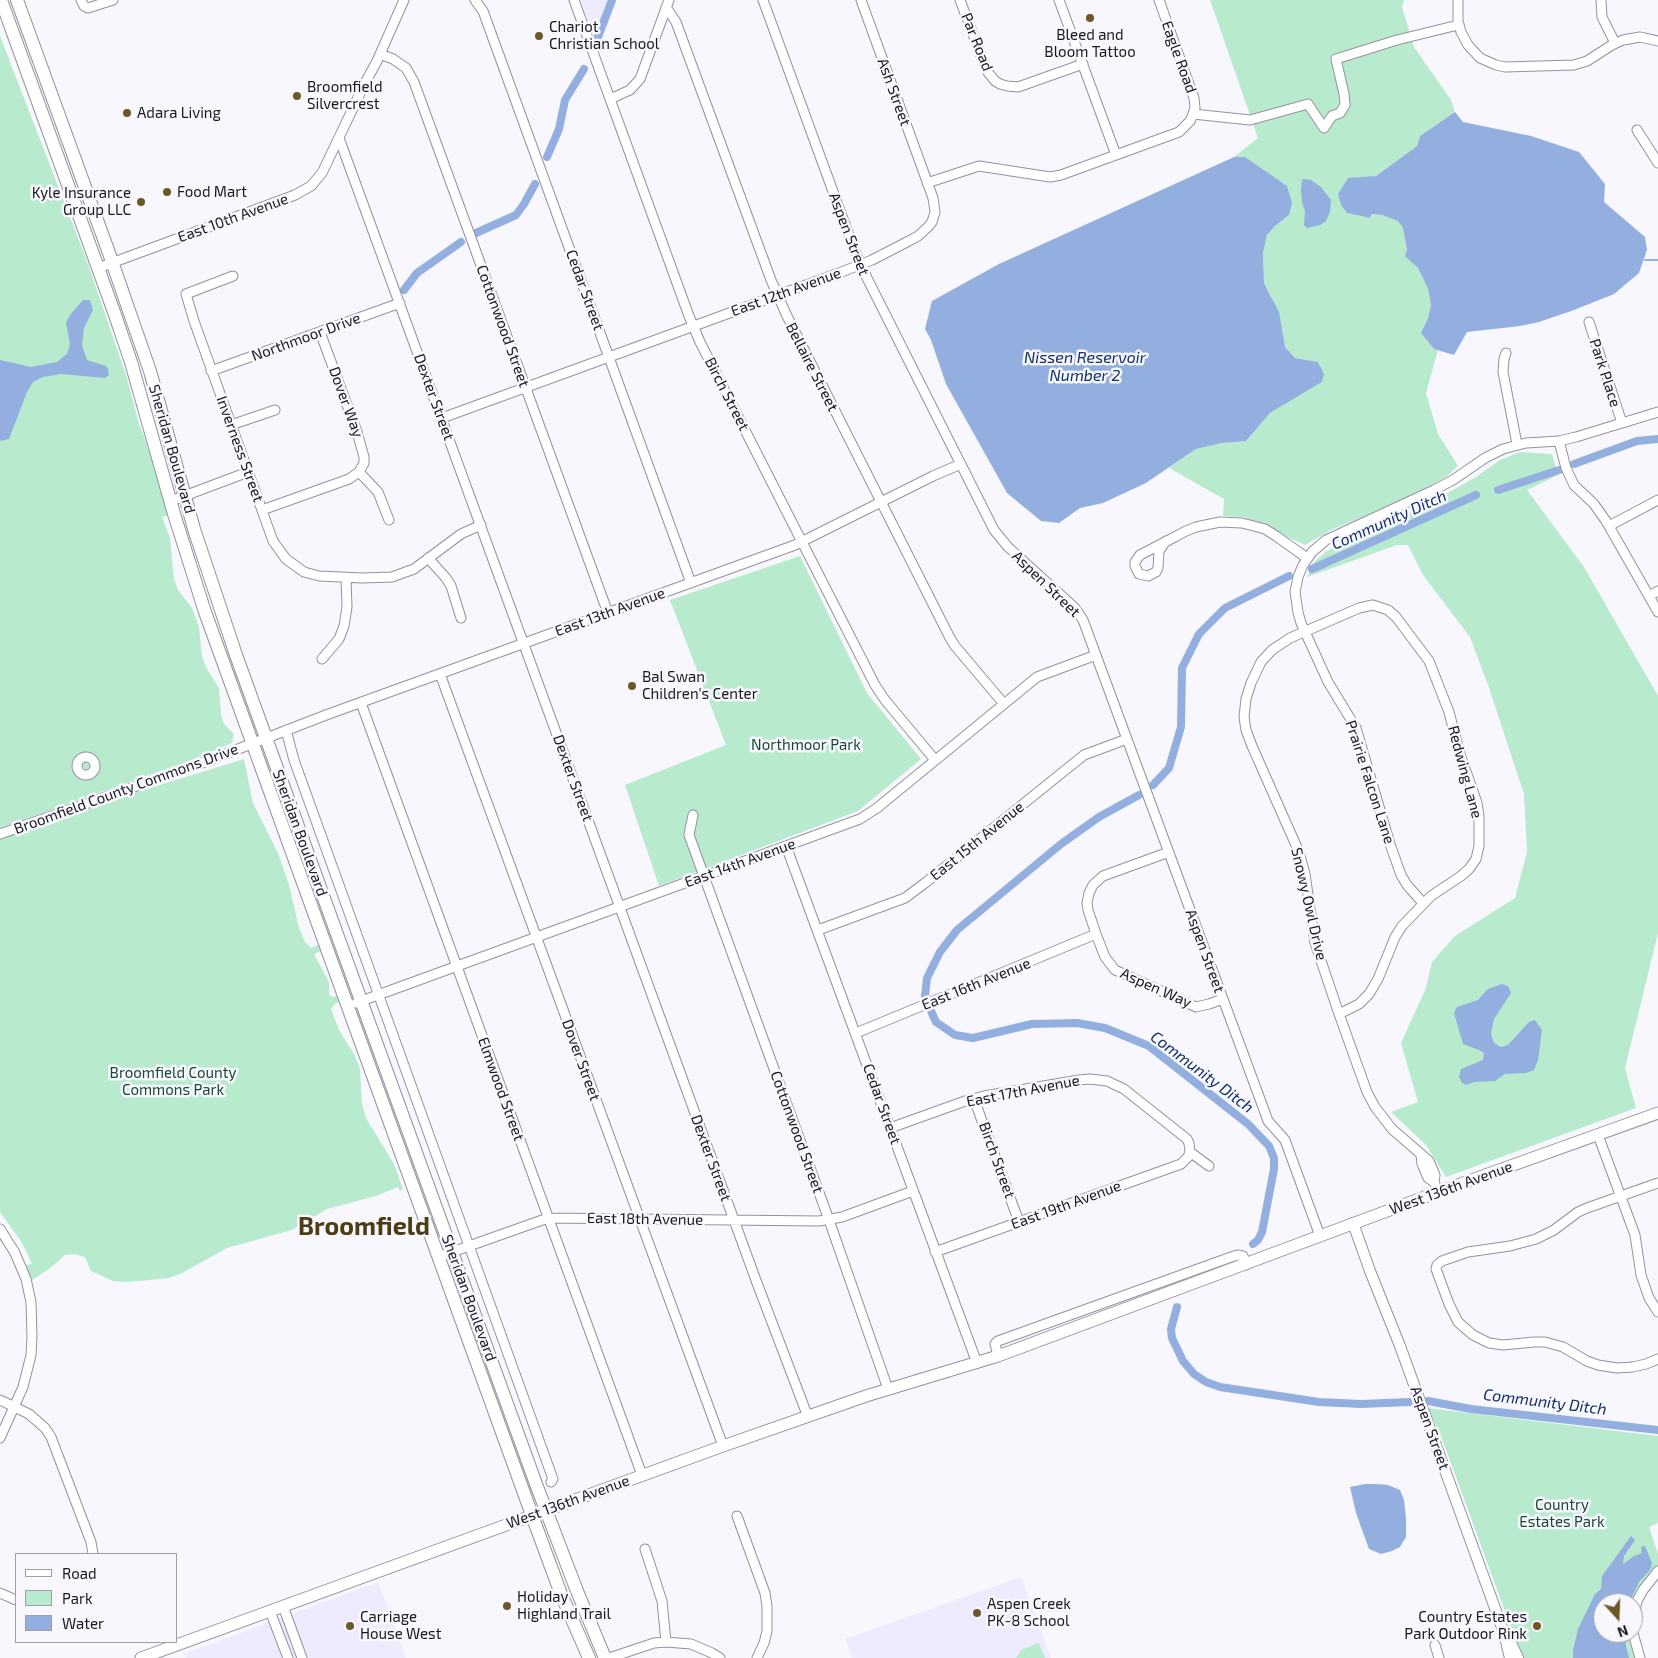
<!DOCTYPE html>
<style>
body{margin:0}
#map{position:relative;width:1658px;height:1658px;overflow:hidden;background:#f8f7fd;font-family:"Exo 2",sans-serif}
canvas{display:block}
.legend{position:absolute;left:15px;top:1553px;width:162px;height:90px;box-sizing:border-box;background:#f8f7fd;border:1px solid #9f9ea4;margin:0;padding:6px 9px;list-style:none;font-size:15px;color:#19181e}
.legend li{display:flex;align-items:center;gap:10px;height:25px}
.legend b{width:25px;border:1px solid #9f9ea4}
.north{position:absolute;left:1593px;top:1593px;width:50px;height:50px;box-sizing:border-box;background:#f8f7fd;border:1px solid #9f9ea4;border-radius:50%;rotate:160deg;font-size:14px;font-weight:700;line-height:20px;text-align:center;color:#19181e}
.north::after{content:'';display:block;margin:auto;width:18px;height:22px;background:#6c5827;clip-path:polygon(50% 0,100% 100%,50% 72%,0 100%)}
</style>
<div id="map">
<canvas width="1658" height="1658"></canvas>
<ul class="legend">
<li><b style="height:6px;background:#fff"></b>Road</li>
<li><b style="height:14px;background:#b8eace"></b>Park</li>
<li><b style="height:14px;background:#93afe0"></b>Water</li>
</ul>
<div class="north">N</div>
</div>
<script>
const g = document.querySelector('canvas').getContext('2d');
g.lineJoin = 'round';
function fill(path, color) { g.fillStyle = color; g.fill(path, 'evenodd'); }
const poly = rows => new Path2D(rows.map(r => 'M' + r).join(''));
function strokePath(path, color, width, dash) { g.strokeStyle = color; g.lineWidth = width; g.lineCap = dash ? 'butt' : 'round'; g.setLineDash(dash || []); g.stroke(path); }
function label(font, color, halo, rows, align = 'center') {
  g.font = font + ' "Exo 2",sans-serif'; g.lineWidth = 5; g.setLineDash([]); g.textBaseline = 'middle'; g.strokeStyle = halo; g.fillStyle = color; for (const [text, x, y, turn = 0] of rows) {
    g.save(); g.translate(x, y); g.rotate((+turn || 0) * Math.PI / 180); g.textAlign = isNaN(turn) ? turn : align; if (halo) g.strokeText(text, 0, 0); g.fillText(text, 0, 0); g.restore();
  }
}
fill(poly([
 [581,0,617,0,599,48],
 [1021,1577,1051,1658,852,1658,845,1639],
 [378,1582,406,1658,186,1658,184,1654]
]), '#efebfe');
fill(poly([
 [1210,0,1404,0,1402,7,1414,47,1451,100,1455,112,1420,136,1417,146,1376,176,1366,178,1338,194,1341,205,1348,213,1370,218,1372,214,1382,215,1398,221,1403,228,1407,250,1406,256,1418,268,1428,289,1431,305,1428,318,1421,333,1434,349,1438,350,1426,393,1438,434,1458,466,1446,477,1422,490,1365,516,1331,530,1305,545,1244,517,1223,516,1224,499,1169,468,1196,449,1222,443,1246,441,1270,413,1322,382,1324,374,1318,362,1295,358,1285,347,1272,297,1264,283,1263,253,1267,235,1275,226,1289,215,1245,157,1234,157,1258,138],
 [0,36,87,261,127,378,139,424,145,439,167,509,168,515,162,517,170,538,174,579,178,590,192,608,199,627,202,657,207,669,219,688,221,714,224,724,234,734,232,743,194,759,0,828],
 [1520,452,1552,454,1558,475,1527,490,1584,567,1658,696,1658,933,1625,1068,1636,1108,1446,1177,1426,1145,1391,1112,1418,1102,1401,1043,1426,988,1432,962,1455,936,1515,898,1527,852,1524,794,1488,685,1470,637,1423,575,1408,545,1397,545,1307,577,1314,562,1327,551,1442,496,1476,477,1500,460],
 [800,556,867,693,921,759,858,811,659,886,625,785,726,745,670,600],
 [244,759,253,803,278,853,289,885,299,928,305,942,311,948,318,945,321,951,314,954,329,982,329,995,333,997,337,996,339,1002,335,1004,331,1009,339,1030,355,1056,360,1069,362,1104,366,1118,394,1164,403,1189,400,1191,398,1187,376,1196,327,1209,292,1230,227,1248,182,1273,169,1278,128,1282,113,1281,91,1271,85,1257,74,1254,65,1255,49,1269,32,1280,26,1265,32,1264,25,1249,20,1240,0,1212,0,839,114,799],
 [1427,1408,1658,1436,1658,1523,1649,1527,1658,1554,1658,1568,1633,1603,1603,1603,1603,1633,1630,1633,1631,1646,1635,1658,1522,1658,1448,1455,1437,1427],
 [1039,1643,1045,1658,1016,1658,1021,1650]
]), '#b8eace');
fill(poly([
 [1455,112,1463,122,1531,136,1579,152,1605,184,1604,202,1645,237,1647,250,1639,273,1614,294,1574,310,1539,322,1520,326,1467,332,1454,355,1434,349,1421,333,1428,318,1431,305,1428,289,1418,268,1405,256,1407,250,1403,228,1398,221,1382,215,1372,214,1370,218,1347,213,1341,205,1338,194,1348,178,1376,176,1417,146,1420,136],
 [1234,157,1245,157,1287,186,1292,203,1289,215,1275,226,1267,235,1263,253,1264,283,1279,312,1285,347,1295,358,1318,362,1324,374,1322,382,1270,413,1246,441,1222,443,1196,449,1146,483,1103,503,1080,508,1059,523,1041,521,1007,493,946,384,931,340,925,329,932,301,999,264],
 [1304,179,1311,180,1321,187,1331,200,1330,212,1326,221,1320,225,1307,228,1304,225,1305,211,1302,202,1301,190,1302,180],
 [83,300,90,300,93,310,84,328,82,345,87,360,106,366,108,369,109,375,105,378,61,374,43,377,33,382,27,392,9,439,0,441,0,360,31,367,57,362,67,354,70,344,66,323,70,315],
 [1502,984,1508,986,1511,993,1494,1019,1491,1034,1494,1043,1501,1047,1508,1045,1529,1022,1535,1020,1542,1030,1538,1060,1534,1070,1526,1073,1505,1074,1495,1081,1474,1082,1466,1085,1462,1083,1459,1077,1461,1069,1483,1060,1484,1053,1479,1050,1463,1044,1454,1013,1457,1007,1478,1000,1488,989],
 [1365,1484,1376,1484,1388,1485,1400,1490,1404,1500,1406,1518,1406,1537,1400,1547,1392,1551,1381,1554,1369,1549,1356,1513,1350,1487],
 [1631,1536,1635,1540,1624,1556,1623,1564,1634,1556,1642,1553,1641,1547,1645,1546,1652,1563,1650,1570,1639,1582,1629,1603,1603,1603,1603,1633,1625,1633,1626,1646,1629,1658,1573,1658,1573,1650,1578,1629,1595,1594,1601,1589,1602,1576]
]), '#93afe0');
strokePath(poly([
 [1645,260,1658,260]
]), '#93afe0', 2);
strokePath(poly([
 [596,42,612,0],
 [547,157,559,129,565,100,584,69],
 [476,233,516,215,524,204,535,184],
 [404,290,417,273,461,242],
 [1574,464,1637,441,1658,439],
 [1498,490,1559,470],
 [1312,569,1476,495],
 [1153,785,1169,768,1181,727,1182,668,1199,634,1225,608,1289,576],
 [925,996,927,978,940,952,957,930,1061,844,1099,817,1139,795],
 [931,1011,936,1022,955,1035,973,1038,1032,1024,1077,1023,1105,1028,1149,1046,1248,1124,1269,1146,1274,1158,1274,1169,1262,1232,1258,1240,1253,1244],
 [1177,1307,1171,1329,1172,1338,1183,1361,1194,1374,1206,1382,1220,1387,1319,1402,1361,1404,1410,1402],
 [1428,1401,1471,1409,1658,1430]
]), '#93afe0', 8);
const minor = poly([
 [81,0,84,6,88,8,113,0],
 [475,0,483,11,691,583],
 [574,0,689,316,700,342,875,685,885,700,935,760],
 [763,0,854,249,867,278,994,530,1008,547,1075,608,1083,620,1264,1110,1268,1121,1285,1140,1320,1236],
 [960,0,987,71,995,81,1000,84,1007,86,1018,87,1083,64],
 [1059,0,1116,155],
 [1159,0,1194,98,1195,108,1193,114],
 [1458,0,1458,21,1461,32,1468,45,1480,58,1496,65,1505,67,1574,65,1587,61,1612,45,1623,40,1640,37,1658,41],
 [1601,0,1602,17,1615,43],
 [666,7,676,22,771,280,786,314,950,638,955,646,1004,704],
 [380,54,393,59,406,68,414,82,608,613],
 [610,99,630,90,640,79,669,0],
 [1637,130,1658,163],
 [339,138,757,1283,808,1417],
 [927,183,979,166,1050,177,1061,175,1179,132,1190,121,1193,114,1250,120,1308,104,1324,128,1332,116,1340,113,1345,105,1344,94,1336,59,1397,40,1458,25],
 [98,268,295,195,311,186,322,173,365,83,377,61,404,0],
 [233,276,186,294,194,321,273,541,286,559,304,572,319,576,362,578,392,577,414,569,461,534,481,525],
 [1589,322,1622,423],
 [1506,353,1504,359,1503,372,1517,444],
 [211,371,400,303],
 [442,418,839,273,872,260,905,243,918,236,928,227,932,222,935,212,933,198,861,0],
 [231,425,275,410],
 [1559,441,1566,468,1574,485,1594,504,1606,521,1658,612],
 [359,472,378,492,389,520],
 [171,501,248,472],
 [262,510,349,479,359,472,364,463,364,457,357,432,320,332],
 [1609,526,1658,500],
 [1166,541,1159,551,1158,568,1156,572,1148,576,1139,574,1135,566,1135,562,1140,555,1169,540,1186,531,1196,527,1220,522,1242,523,1265,529,1276,536,1307,558],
 [428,558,446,578,451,586,461,618],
 [1649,596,1658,591],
 [322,659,339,639,344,626,347,607,346,578],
 [440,674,723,1446],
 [361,703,642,1475],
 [286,730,294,760,553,1479,551,1482],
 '77 766a9 9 0 1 1 18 0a9 9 0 1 1-18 0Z',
 [693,815,689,835,829,1220,888,1389],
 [0,834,202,763,326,715,795,545,933,476,961,464],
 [786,846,977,1363],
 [1169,852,1103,876,1093,885,1089,893,1087,903,1088,910,1096,934,1105,957,1115,970,1196,1007,1209,1004,1223,999],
 [1423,903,1407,885,1401,875,1390,844,1356,728,1328,682,1301,623,1298,612,1295,592,1298,577,1303,565,1312,552,1326,540,1434,490,1453,480,1485,458,1503,449,1526,443,1559,441,1576,437,1658,412],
 [818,930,905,898,925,883,1084,755,1127,739],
 [356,1003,860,819,877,808,1037,677,1096,655],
 [1339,1014,1359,1004,1369,994,1378,979,1395,937,1402,926,1431,896,1461,876,1469,869,1476,859,1479,846,1479,816,1477,803,1460,754,1449,712,1429,661,1396,617,1388,610,1373,605,1359,608,1290,638,1272,650,1261,662,1251,683,1246,699,1244,717,1246,730,1252,746,1299,852,1305,874,1315,943,1339,1014,1367,1092,1375,1107,1392,1129,1429,1161,1435,1175,1434,1182],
 [856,1033,1096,934],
 [974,1099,1019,1222],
 [890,1128,968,1100,984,1096,1079,1080,1090,1079,1107,1081,1124,1089,1187,1139,1189,1143,1190,1152,1188,1157,1181,1164,935,1252],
 [1598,1135,1635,1235,1641,1275,1649,1298,1658,1312],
 [1190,1152,1209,1166],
 [1421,1155,1422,1164,1428,1178,1434,1182,1436,1187],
 [1658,1183,1587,1208,1578,1212,1554,1230,1536,1239,1510,1246,1468,1252,1442,1261,1437,1265,1436,1269,1449,1304,1458,1322,1473,1335,1489,1343,1503,1345,1534,1342,1545,1342,1563,1347,1587,1361,1598,1365,1617,1368,1633,1367,1646,1364,1658,1359],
 [0,1229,15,1253,26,1279,31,1302,32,1337,31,1355,23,1387,0,1438],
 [438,1257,548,1218,819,1221,842,1217,913,1191],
 [998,1356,995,1344,998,1341,1234,1256,1239,1255,1243,1256,1246,1265],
 [0,1400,29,1414,45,1428,51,1437,91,1542,93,1554],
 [737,1516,765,1593,767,1606,767,1631,764,1643,757,1658],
 [645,1549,662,1601,666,1642],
 [0,1593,16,1600],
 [283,1606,302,1658],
 [270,1611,288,1658],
 [1633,1620,1637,1601,1643,1590,1658,1571],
 [1633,1633,1640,1658],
 [1435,1645,1439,1658],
 [609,1658,654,1643,666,1642,691,1644,712,1653,720,1658]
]);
const tertiary = poly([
 [1353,1223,1370,1271,1400,1346,1504,1633,1510,1658],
 [1510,1641,1518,1658]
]);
const secondary = poly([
 [141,1658,723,1446,866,1396,998,1356,1438,1192,1658,1113]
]);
const primary = poly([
 [1,0,114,312,131,362,174,514,205,612,537,1529,561,1594,589,1658],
 [17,0,109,253,150,371,194,529,236,655,536,1484,577,1591,605,1658]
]);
strokePath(minor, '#9491a0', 11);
strokePath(tertiary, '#9491a0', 12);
strokePath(secondary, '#9491a0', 13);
strokePath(primary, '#9491a0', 14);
strokePath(minor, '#fff', 9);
strokePath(tertiary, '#fff', 10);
strokePath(secondary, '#fff', 11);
strokePath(primary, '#fff', 12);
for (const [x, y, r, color] of [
 [1090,18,5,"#6c5827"],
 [539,36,5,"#6c5827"],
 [297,96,5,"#6c5827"],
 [127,113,5,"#6c5827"],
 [167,192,5,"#6c5827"],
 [141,202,5,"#6c5827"],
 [632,686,5,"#6c5827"],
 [507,1606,5,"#6c5827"],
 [977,1613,5,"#6c5827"],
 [350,1626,5,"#6c5827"],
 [1537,1626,5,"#6c5827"]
]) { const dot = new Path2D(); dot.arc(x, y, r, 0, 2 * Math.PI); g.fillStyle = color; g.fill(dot); strokePath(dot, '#f8f7fd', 2); }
label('15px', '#19181e', '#f8f7fd', [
 ["Chariot",549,27],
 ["Christian School",549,44],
 ["Bleed and",1090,35,"center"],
 ["Bloom Tattoo",1090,52,"center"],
 ["Broomfield",307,87],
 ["Silvercrest",307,104],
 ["Adara Living",137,113],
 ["Food Mart",177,192],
 ["Kyle Insurance",131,193,"right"],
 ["Group LLC",131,210,"right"],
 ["Bal Swan",642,677],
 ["Children's Center",642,694],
 ["Holiday",517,1597],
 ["Highland Trail",517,1614],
 ["Aspen Creek",987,1604],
 ["PK-8 School",987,1621],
 ["Carriage",360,1617],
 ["House West",360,1634],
 ["Country Estates",1527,1617,"right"],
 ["Park Outdoor Rink",1527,1634,"right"]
], 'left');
label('15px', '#19181e', '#f8f7fd', [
 ["Par Road",977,42,68],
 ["Eagle Road",1179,57,70],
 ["Ash Street",894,92,70],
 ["East 10th Avenue",233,218,-20],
 ["Aspen Street",849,234,69],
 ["Cedar Street",585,290,70],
 ["East 12th Avenue",786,292,-20],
 ["Cottonwood Street",503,326,70],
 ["Northmoor Drive",306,337,-20],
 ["Bellaire Street",812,367,63],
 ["Park Place",1605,373,72],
 ["Birch Street",727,394,63],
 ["Dexter Street",434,397,70],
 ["Dover Way",346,402,70],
 ["Sheridan Boulevard",172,449,74],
 ["Inverness Street",240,449,70],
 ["Aspen Street",1046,584,44],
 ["East 13th Avenue",610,612,-20],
 ["Redwing Lane",1465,772,75],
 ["Dexter Street",573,778,70],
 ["Prairie Falcon Lane",1370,782,72],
 ["Broomfield County Commons Drive",126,789,-20],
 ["Sheridan Boulevard",300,833,70],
 ["East 15th Avenue",977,841,-39],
 ["East 14th Avenue",740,863,-20],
 ["Snowy Owl Drive",1309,904,77],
 ["Aspen Street",1205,951,70],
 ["East 16th Avenue",976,984,-22],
 ["Aspen Way",1156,988,24],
 ["Dover Street",581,1060,70],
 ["Elmwood Street",501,1089,70],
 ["East 17th Avenue",1023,1091,-11],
 ["Cedar Street",882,1104,70],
 ["Cottonwood Street",797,1132,70],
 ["Dexter Street",711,1158,70],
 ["Birch Street",997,1160,70],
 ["West 136th Avenue",1451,1188,-20],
 ["East 19th Avenue",1066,1205,-20],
 ["East 18th Avenue",645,1219,1],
 ["Sheridan Boulevard",469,1298,70],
 ["Aspen Street",1430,1428,70],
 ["West 136th Avenue",568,1502,-20]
]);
label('15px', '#194832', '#f8f7fd', [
 ["Northmoor Park",806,745],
 ["Broomfield County",173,1073],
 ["Commons Park",173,1090],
 ["Country",1562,1505],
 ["Estates Park",1562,1522]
]);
label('italic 16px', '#112f69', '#f8f7fd', [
 ["Nissen Reservoir",1085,358],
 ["Number 2",1085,376],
 ["Community Ditch",1389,520,-24],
 ["Community Ditch",1202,1072,37],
 ["Community Ditch",1545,1402,7]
]);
label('bold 25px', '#4c3d15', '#f8f7fd', [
 ["Broomfield",364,1227]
]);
</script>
